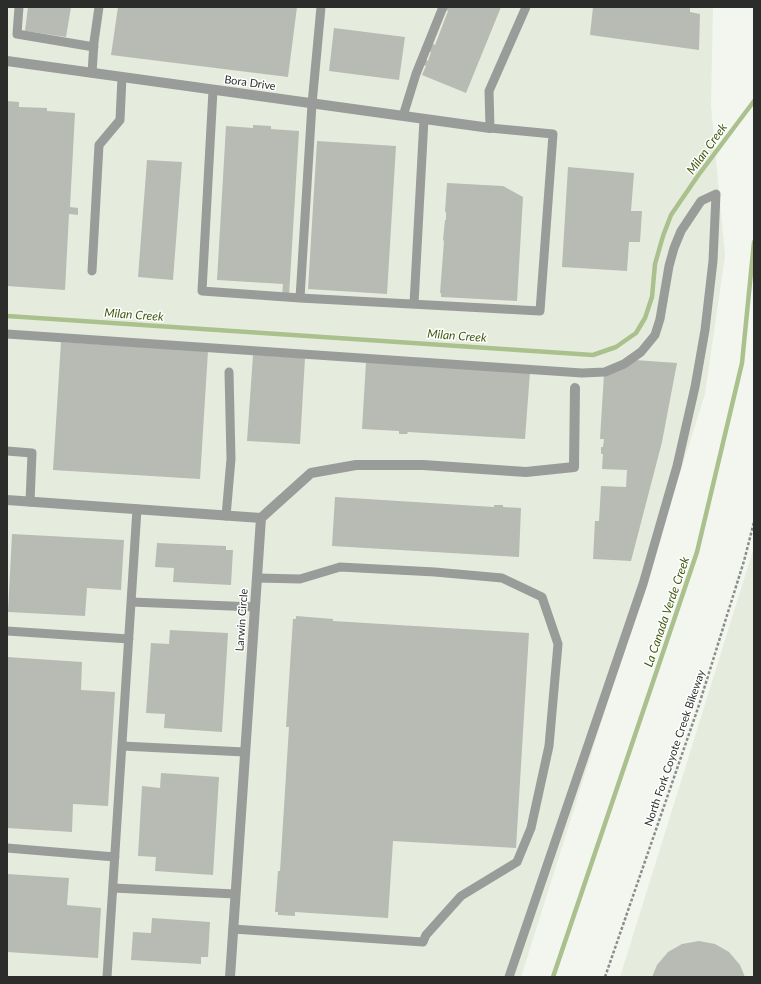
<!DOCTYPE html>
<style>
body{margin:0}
#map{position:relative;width:761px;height:984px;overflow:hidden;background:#f2f6ef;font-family:Lato,sans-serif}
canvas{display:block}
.frame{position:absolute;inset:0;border:8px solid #2c2d2b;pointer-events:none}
</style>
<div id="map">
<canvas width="761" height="984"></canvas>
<div class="frame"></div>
</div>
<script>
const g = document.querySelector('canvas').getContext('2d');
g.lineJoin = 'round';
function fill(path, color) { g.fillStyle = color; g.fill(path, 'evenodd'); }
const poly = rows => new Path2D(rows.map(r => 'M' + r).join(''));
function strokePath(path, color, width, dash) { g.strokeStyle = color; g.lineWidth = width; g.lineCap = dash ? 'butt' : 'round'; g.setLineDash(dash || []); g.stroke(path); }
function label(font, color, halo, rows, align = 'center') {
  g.font = font + ' Lato,sans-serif'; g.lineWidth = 3; g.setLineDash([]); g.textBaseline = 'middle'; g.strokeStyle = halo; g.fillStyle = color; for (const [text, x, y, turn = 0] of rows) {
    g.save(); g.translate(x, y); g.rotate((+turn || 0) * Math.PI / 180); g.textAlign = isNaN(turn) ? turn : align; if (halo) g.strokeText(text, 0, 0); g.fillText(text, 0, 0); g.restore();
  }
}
fill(poly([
 [7,7,713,7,711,106,725,256,705,394,521,977,7,977],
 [754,547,754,977,620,977]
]), '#e5ecde');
strokePath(poly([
 [7,316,593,355,616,347,636,333,645,318,652,297,655,264,663,236,671,215,697,177,754,101],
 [553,977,697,552,742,363,754,242]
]), '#aac18e', 4.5);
fill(poly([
 [28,7,71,7,66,37,25,31],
 [118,7,297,7,288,77,111,55],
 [447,7,501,7,466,93,422,75,426,66,423,65,425,59,428,61,431,52,428,51,431,43,435,45,448,11,445,10],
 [593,7,690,7,690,12,700,14,699,50,590,35],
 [334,28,405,37,399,80,329,71],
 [7,101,19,102,19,107,47,108,47,111,75,113,70,207,78,208,78,215,69,214,65,290,7,286],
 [253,125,271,126,271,129,299,131,289,296,282,296,283,284,217,280,226,126,253,128],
 [317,141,396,146,387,294,308,289],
 [147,160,182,162,173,280,138,277],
 [568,167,634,173,631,211,642,211,640,242,629,242,627,271,562,267],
 [447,183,503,186,523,197,517,301,441,297,441,293,440,293,444,241,443,240,445,220,446,220,446,212,445,212],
 [61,342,208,351,200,479,53,470],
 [253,355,305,358,300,444,247,441],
 [635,360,677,363,662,442,631,561,593,559,595,521,599,521,601,486,626,487,627,470,602,469,603,454,601,454,601,447,603,447,604,439,600,439,604,374],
 [366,362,530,372,525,439,408,432,407,434,399,434,399,431,362,429],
 [335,497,494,507,494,505,503,505,503,507,521,508,519,557,332,546],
 [12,534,124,540,121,590,87,588,85,616,8,612],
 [157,543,226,546,226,550,233,550,231,585,173,582,174,568,155,567],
 [296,616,333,619,333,621,529,633,516,848,393,841,388,918,295,912,295,916,278,915,278,912,275,912,278,871,280,871,289,727,286,727,293,619,296,619],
 [170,630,228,633,222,732,164,728,165,714,146,713,151,643,169,644],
 [7,657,82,662,81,690,115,692,108,806,73,804,72,832,7,828],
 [161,773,219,777,213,875,155,871,156,857,138,856,142,786,160,788],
 [7,874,69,878,67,905,101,908,98,958,7,952],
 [152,918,210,922,208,957,201,957,201,964,131,960,133,932,151,933],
 [699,941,715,944,729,952,740,965,745,977,652,977,657,965,668,952,682,944]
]), '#b7bbb4');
strokePath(poly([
 [605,977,698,708,744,561,754,522]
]), '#8a8d89', 2.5, [3, 2]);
strokePath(poly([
 [19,7,17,34,94,47],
 [92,73,94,42,99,7],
 [213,90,202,291,300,298,540,311,553,134,490,128,489,91,526,7],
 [403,116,416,74,443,7],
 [92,271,99,145,120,120,122,77],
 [300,298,312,104,321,7],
 [414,304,424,119],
 [7,334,582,373,605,372,624,364,641,352,655,335,660,319,669,266,674,248,681,231,701,201,716,194,713,261,705,330,695,387,677,466,643,584,509,977],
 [7,451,32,453,30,502],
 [226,516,231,459,229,372],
 [131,602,255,607],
 [7,631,129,639],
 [122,746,245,752],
 [7,848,115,857],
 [113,888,235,894],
 [233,929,423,942,426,935,461,896,517,862,531,828,549,746,558,644,542,597,502,578,435,572,340,567,300,579,257,578],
 [107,977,137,509]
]), '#9a9c99', 9);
strokePath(poly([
 [7,61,490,128],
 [7,500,261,518,230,977],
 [261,518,311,473,356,465,423,465,526,472,574,467,575,388]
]), '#9a9c99', 10);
label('11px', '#2c2d2b', '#fff', [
 ["Bora Drive",250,83,8],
 ["Larwin Circle",242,620,-86],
 ["North Fork Coyote Creek Bikeway",675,748,-71]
]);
label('italic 12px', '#3e590c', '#fff', [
 ["Milan Creek",707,149,-54],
 ["Milan Creek",134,315,4],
 ["Milan Creek",457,336,4],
 ["La Canada Verde Creek",667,612,-71]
]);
</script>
